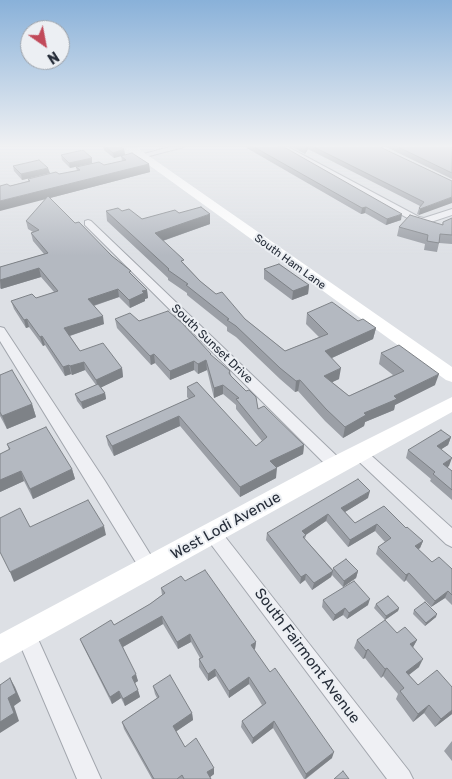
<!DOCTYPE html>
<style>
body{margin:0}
#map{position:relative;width:452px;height:779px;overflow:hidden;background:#dde0e5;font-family:Rubik,sans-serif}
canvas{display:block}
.north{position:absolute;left:20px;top:20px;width:50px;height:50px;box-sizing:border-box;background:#eceff3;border:1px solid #9da2a9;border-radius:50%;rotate:147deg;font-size:14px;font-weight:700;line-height:20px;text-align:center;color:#272e3a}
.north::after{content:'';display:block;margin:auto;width:18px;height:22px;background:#c14a5a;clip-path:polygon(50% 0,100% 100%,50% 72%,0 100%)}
</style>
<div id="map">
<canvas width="452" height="779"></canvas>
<div class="north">N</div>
</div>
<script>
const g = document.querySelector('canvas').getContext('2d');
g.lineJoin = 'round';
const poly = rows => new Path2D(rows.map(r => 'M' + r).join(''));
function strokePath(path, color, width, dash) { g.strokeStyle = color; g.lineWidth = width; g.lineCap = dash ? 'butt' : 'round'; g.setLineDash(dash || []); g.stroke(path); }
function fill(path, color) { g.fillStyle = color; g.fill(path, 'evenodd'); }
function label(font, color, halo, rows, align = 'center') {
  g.font = font + ' Rubik,sans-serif'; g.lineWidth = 4; g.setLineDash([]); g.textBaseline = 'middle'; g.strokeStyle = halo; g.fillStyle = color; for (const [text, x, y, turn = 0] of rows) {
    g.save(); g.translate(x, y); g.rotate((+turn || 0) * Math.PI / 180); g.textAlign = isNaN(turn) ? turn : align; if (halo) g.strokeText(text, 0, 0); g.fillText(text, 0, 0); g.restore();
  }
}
const minor = poly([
 [169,147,184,147,130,161,126,159,169,147],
 [278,147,288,147,419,217,424,218,452,209,452,215,425,224,413,221,278,147],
 [88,220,91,221,342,461,344,465,342,469,336,471,330,469,85,225,85,221,88,220],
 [0,327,4,328,105,481,155,562,158,568,155,574,149,576,143,574,0,341,0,327],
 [359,447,364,449,452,528,452,547,446,544,354,457,351,453,354,449,359,447],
 [213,527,219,529,409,771,413,779,387,779,207,539,204,534,207,529,213,527],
 [26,625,33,628,101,779,77,779,16,635,19,628,26,625]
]);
strokePath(minor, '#a3a7ae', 2);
fill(minor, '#eff0f4');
fill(poly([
 [124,147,136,147,452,367,452,382,446,380,124,147],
 [452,397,452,412,0,663,0,634,328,459,452,397]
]), '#fff');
fill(poly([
 [103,147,121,147,124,149,125,155,114,158,104,150],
 [245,147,284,147,401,220,386,225,365,213,361,214],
 [292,147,380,147,452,181,419,215,417,214,419,208,420,206,308,149,305,154],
 [386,147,452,147,452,179],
 [61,155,92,158,92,163,104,165,122,161,121,156,149,164,150,172,50,198,75,223,112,256,147,290,148,298,145,299,145,301,130,308,119,297,94,306,104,324,70,336,80,351,122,368,123,377,101,387,105,393,106,399,83,409,77,401,75,394,96,385,85,370,72,375,71,374,65,376,45,345,43,346,29,327,26,328,14,309,11,301,36,298,54,292,41,277,1,289,0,288,0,267,44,254,33,241,31,233,33,232,28,229,26,221,46,199,10,186,28,181,28,179,59,174,77,171,76,167,89,164,70,168,62,160],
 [13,166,50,173,22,180,14,171],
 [106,211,122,211,142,219,179,213,210,224,163,241,200,281,245,319,285,351,319,337,306,324,307,313,358,321,376,328,373,339,332,358,339,379,332,382,349,396,393,375,379,364,381,353,435,385,395,405,394,410,365,422,364,426,343,438,325,421,298,391,295,392,280,379,236,337,227,331,227,327,187,295,187,293,168,280,168,278,107,221],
 [452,218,452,244,439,243,437,252,424,250,425,244,397,236,399,227,442,225,443,222],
 [264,269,309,285,308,294,292,300,264,279],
 [115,319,139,321,211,356,230,371,231,376,258,409,304,445,303,454,276,468,276,478,240,497,180,426,114,456,108,445,106,436,189,399,187,397,187,387,256,446,262,441,236,409,236,405,223,394,214,398,207,370,198,374,194,370,170,380,155,363,151,365,117,328],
 [0,375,32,404,36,417,7,429,0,416],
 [451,437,448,445,441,449,449,466,447,467,452,471,452,500,430,481,431,479,406,458,408,450],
 [7,444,72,469,75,479,33,499,24,481,0,492,0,454,9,450],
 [368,498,345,512,355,523,384,506,406,528,423,541,420,548,418,549,432,562,452,569,452,605,445,598,431,607,406,580,404,582,376,554,378,547,385,542,375,531,348,547,326,521,306,535,305,539,333,570,333,568,358,571,356,578,343,587,332,575,331,577,312,590,305,580,300,584,266,540,267,533],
 [185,581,256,642,255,649,254,650,332,758,306,779,304,779,273,728,252,744,241,727,242,721,262,705,249,684,229,698,216,676,208,681,199,667,199,659,200,658,191,642,178,649,163,624,123,647,138,681,135,683,140,697,125,706,121,698,112,704,83,646,80,639,114,625,150,604,162,595,161,588],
 [323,600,368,605,347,619,343,615,333,621,322,607],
 [376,604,399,608,398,611,385,620,374,608],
 [414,610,436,617,425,626,413,614],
 [397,633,417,640,413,647,419,667,409,675,418,685,452,714,435,727,424,713,413,722,396,699,398,694,383,676,381,678,365,658,363,659,354,648,357,640],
 [153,686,192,713,193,720,176,731,185,747,214,774,210,777,211,779,152,779,124,729,122,722,157,698,155,694],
 [452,741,452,761,444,751]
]), '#9b9fa6');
fill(poly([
 [306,147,308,147,308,149,305,154],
 [124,149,125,155,114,158,113,153],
 [92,158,92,163,70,168,69,163],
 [149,164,150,172,0,211,0,201],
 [48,168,50,173,22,180,21,174],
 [452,197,452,203,419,215,420,209],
 [366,207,365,213,361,214,362,208],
 [210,214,210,224,156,243,155,233],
 [402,214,401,220,386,225,387,219],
 [39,268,41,277,1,289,0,280],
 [309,285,308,294,292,300,293,291],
 [118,289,119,297,89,307,88,299],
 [147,290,148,298,145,299,145,301,130,308,129,300,142,291],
 [103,316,104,324,66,337,64,328],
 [27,319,29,327,26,328,24,320],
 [376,328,373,339,323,362,325,351],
 [42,336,45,345,43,346,40,337],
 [154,354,155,363,151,365,150,356],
 [206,360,207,370,198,374,198,364],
 [194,361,194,370,170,380,170,371],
 [84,362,85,370,72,375,70,366],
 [69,365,71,374,65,376,63,367],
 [122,368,123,377,98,389,96,380],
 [341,368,339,379,322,387,324,376],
 [439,374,435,385,395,405,394,410,365,422,364,426,343,438,345,427,364,413,394,396],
 [300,380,298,391,295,392,296,381],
 [223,385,223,394,214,398,214,388],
 [105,393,106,399,83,409,81,402],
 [32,404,36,417,7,429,2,416],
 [179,416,180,426,114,456,112,446],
 [451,437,448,445,434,454,437,446],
 [304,445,303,454,270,471,270,461],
 [452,458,449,466,440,472,443,464],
 [277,468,276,478,240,497,240,487],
 [72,469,75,479,33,499,30,489],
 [21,471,24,481,0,492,0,480],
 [370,491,368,498,340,515,341,508],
 [328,514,326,521,301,538,302,531],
 [377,524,375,531,348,547,350,540],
 [104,526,106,535,14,582,10,572],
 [423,541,420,548,412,553,415,546],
 [333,571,331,577,312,590,314,583],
 [358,571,356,578,343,587,344,581],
 [409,573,406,580,404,582,406,575],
 [306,574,305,580,300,584,301,577],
 [448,591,445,598,431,607,435,601],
 [370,599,368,605,347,619,349,613],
 [345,608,343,615,333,621,335,615],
 [399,608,398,611,385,620,386,616],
 [437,614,436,617,425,626,426,623],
 [162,616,163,624,121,648,119,640],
 [190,634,191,642,178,649,177,642],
 [417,640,412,649,410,644],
 [256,642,255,649,250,652,251,645],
 [368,649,365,658,363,659,366,651],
 [423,659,419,667,402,680,406,672],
 [387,668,383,676,381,678,385,669],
 [215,669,216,676,208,681,208,674],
 [136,674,138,681,133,684,132,677],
 [249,677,249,684,229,698,229,691],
 [10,678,15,687,21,701,14,706,19,721,0,733,0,722,8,698],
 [138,690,140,697,125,706,123,699],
 [119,691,121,698,112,704,110,697],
 [429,705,424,713,413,722,418,714],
 [452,710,452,714,435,727,441,719],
 [192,713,193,720,174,733,173,726],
 [274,721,273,728,252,744,253,738],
 [334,752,332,758,305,779,306,774],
 [214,768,214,774,208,779,207,772]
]), '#7e8287');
const building = poly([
 [106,147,121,147,124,149,113,153,106,147],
 [254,147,284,147,402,214,387,219,366,207,362,208,254,147],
 [314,147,380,147,452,181,452,197,420,209,419,208,424,202,314,147],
 [398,147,452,147,452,173,398,147],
 [83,150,92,158,69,163,61,155,83,150],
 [132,153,149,164,0,201,0,186,7,184,10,186,30,181,28,179,56,172,59,174,80,170,76,167,99,162,104,165,126,160,121,156,132,153],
 [39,160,48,168,21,174,13,166,39,160],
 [48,196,75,223,79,222,112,256,131,271,129,272,147,290,142,291,144,293,129,300,118,289,88,299,103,316,64,328,80,351,103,343,122,368,96,380,84,362,70,366,69,365,63,367,42,336,40,337,27,319,24,320,11,301,32,294,36,298,58,291,39,268,0,280,0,267,48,253,31,233,39,230,26,221,48,196],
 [201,207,210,214,155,233,184,260,181,261,200,281,216,294,222,292,245,319,285,351,328,334,307,313,332,302,358,321,363,319,376,328,325,351,341,368,324,376,349,396,404,371,381,353,399,345,439,374,394,396,397,399,364,413,366,415,345,427,326,409,300,380,296,381,280,368,236,326,227,320,229,319,186,285,188,284,168,270,169,269,106,211,118,208,122,211,129,209,142,219,175,210,179,213,201,207],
 [410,215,443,225,443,222,452,218,452,235,440,234,439,243,427,241,428,235,399,227,410,215],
 [279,264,309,285,293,291,264,269,279,264],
 [168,311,182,323,211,354,210,354,230,371,229,373,231,376,246,391,249,390,256,397,258,409,264,406,304,445,270,461,277,468,240,487,179,416,112,446,106,436,195,396,187,387,197,382,256,446,267,437,236,399,239,398,223,385,214,388,206,360,198,364,194,361,170,371,154,354,150,356,115,319,130,313,139,321,168,311],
 [12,370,32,404,2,416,0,412,0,375,12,370],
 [98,384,105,393,81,402,75,394,98,384],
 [46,427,72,469,30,489,21,471,0,480,0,454,10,449,7,444,46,427],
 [441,430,451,437,437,446,452,458,443,464,452,471,452,490,433,474,435,472,408,450,441,430],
 [358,479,370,491,341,508,355,523,384,506,406,528,407,527,423,541,415,546,432,562,439,557,452,569,452,595,448,591,435,601,409,573,406,575,378,547,391,538,377,524,350,540,328,514,302,531,306,535,303,537,333,571,314,583,306,574,301,577,267,533,358,479],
 [88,500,104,526,10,572,0,552,0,518,20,508,30,527,88,500],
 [346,559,358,571,344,581,333,568,346,559],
 [205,570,256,642,251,645,270,672,275,668,334,752,306,774,274,721,253,738,242,721,266,703,249,677,229,691,215,669,208,674,199,659,203,657,190,634,177,642,162,616,119,640,136,674,132,677,138,690,123,699,119,691,110,697,80,639,111,620,114,625,150,604,165,593,161,588,181,576,185,581,205,570],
 [354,581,370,599,349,613,345,608,335,615,323,600,354,581],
 [388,596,399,608,386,616,376,604,388,596],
 [425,602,437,614,426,623,414,610,425,602],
 [385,620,397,633,405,627,417,640,410,644,423,659,406,672,418,685,437,670,452,687,452,710,441,719,429,705,418,714,400,691,404,688,387,668,385,669,368,649,366,651,357,640,385,620],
 [170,675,192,713,173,726,185,747,196,738,214,768,207,772,211,779,184,779,182,775,177,779,154,779,122,722,159,697,153,686,170,675],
 [10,678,16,693,8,698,14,713,0,722,0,685,10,678],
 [343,771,349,779,334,779,343,771]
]);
fill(building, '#b4b9c1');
strokePath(building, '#7e8287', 1);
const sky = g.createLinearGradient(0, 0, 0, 256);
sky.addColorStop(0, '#89b1d9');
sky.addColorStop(0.57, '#f0f1f3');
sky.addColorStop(1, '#f0f1f300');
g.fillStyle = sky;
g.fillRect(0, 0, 452, 256);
label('11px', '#272e3a', '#eceff3', [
 ["South Ham Lane",290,262,36]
]);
label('12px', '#272e3a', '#eceff3', [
 ["South Sunset Drive",212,344,44]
]);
label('15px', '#272e3a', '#eceff3', [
 ["West Lodi Avenue",226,526,-29],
 ["South Fairmont Avenue",307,656,53]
]);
</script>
